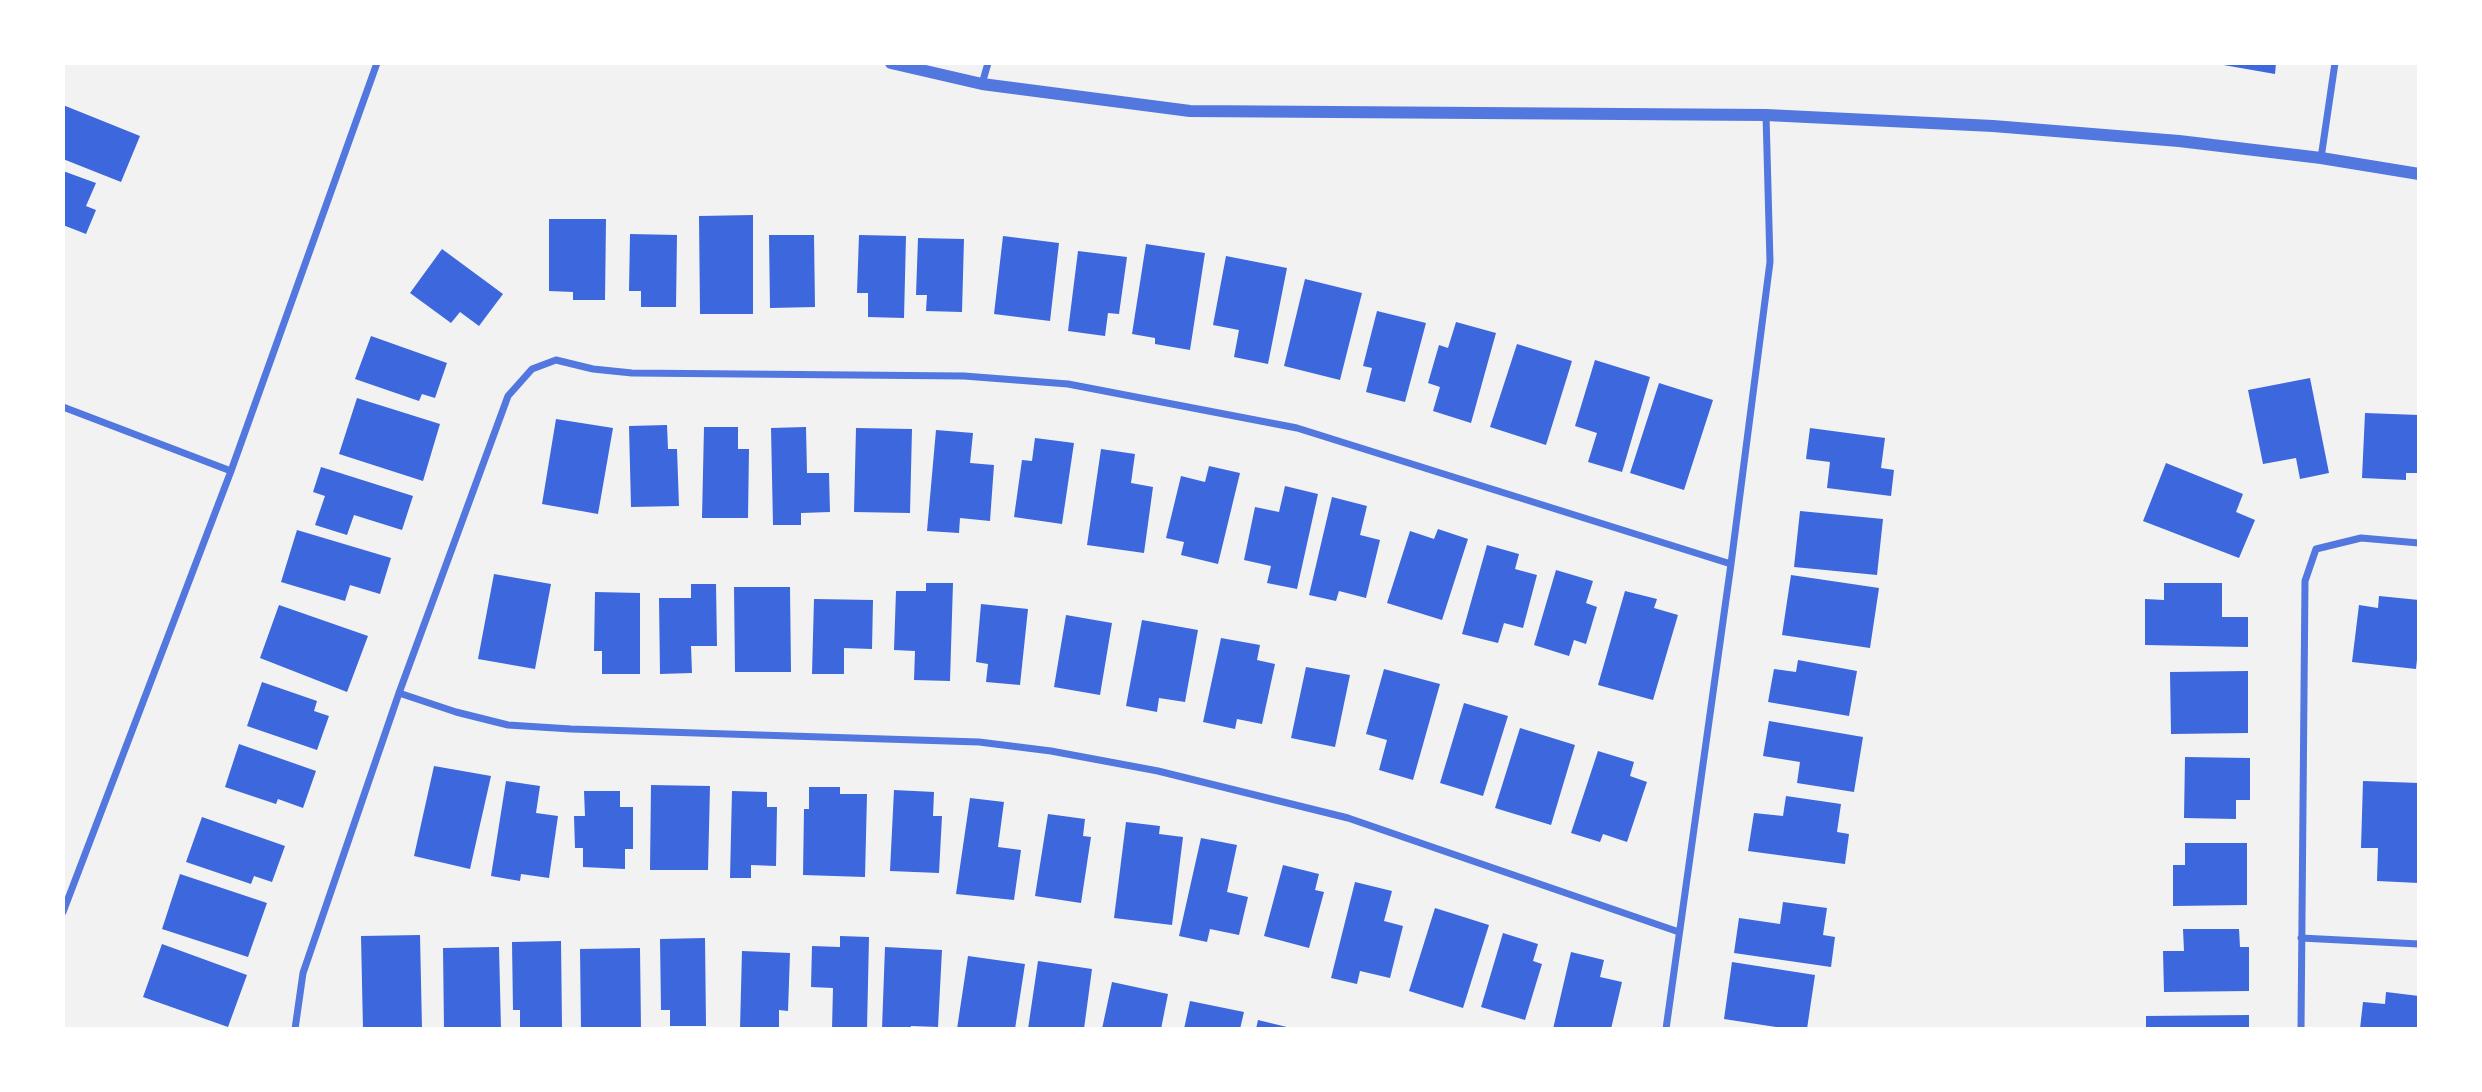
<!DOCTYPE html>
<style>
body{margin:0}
#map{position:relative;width:2482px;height:1092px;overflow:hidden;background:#f2f2f2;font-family:"Roboto Serif",serif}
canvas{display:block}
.frame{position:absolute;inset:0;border:65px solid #fff;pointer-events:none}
</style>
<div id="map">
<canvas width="2482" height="1092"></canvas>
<div class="frame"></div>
</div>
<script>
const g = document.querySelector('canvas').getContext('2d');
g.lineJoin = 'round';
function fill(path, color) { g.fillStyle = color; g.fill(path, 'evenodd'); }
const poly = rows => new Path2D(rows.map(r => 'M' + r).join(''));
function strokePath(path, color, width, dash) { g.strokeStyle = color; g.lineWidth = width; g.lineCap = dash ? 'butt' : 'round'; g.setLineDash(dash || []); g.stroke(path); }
fill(poly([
 [2212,63,2276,63,2275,74],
 [63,105,140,136,121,182,63,159],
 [63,171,96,183,86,206,96,210,86,234,63,225],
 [753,215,753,314,700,314,699,216],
 [549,219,606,219,605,300,573,300,573,292,549,291],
 [630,234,677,235,676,307,641,307,641,291,629,291],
 [769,235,814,235,815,307,770,308],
 [859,235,906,236,904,318,868,317,868,293,857,293],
 [1003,236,1059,243,1050,321,994,314],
 [918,238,964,239,962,312,926,311,927,295,916,295],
 [1146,244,1205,253,1190,350,1155,344,1155,338,1132,334],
 [442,249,503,294,479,326,460,312,451,323,410,293],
 [1078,251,1127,257,1119,314,1108,313,1105,336,1068,331],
 [1226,256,1287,268,1268,364,1234,357,1239,330,1213,325],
 [1305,279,1362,293,1340,380,1284,366],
 [1377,311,1426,323,1405,402,1366,392,1372,368,1363,366],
 [1456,322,1496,333,1471,423,1433,411,1440,387,1428,383,1439,345,1448,348],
 [371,336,447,363,435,398,422,394,419,401,355,379],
 [1517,344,1572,361,1546,445,1490,427],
 [1595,360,1650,377,1622,472,1588,462,1597,433,1575,426],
 [2310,378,2329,473,2300,479,2296,458,2263,464,2248,390],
 [1659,383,1713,400,1684,490,1630,473],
 [357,398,440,424,423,481,339,454],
 [2365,413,2419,415,2419,473,2406,473,2406,480,2362,478],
 [556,419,613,428,598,514,542,504],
 [667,425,668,449,677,449,679,506,631,507,629,426],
 [704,427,738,427,738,449,749,449,748,518,702,518],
 [806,427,807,473,829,473,830,512,801,513,801,525,773,525,771,428],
 [856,428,912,429,910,513,854,512],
 [1810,428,1885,438,1881,468,1894,470,1891,496,1827,488,1830,462,1806,459],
 [936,430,973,433,970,463,994,465,990,521,960,518,959,533,927,531],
 [1035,438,1074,443,1062,524,1014,517,1022,460,1032,461],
 [1101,449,1135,454,1131,483,1153,487,1144,553,1087,545],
 [2166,463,2243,494,2236,512,2255,520,2239,558,2143,521],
 [1209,466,1240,473,1218,564,1181,555,1184,542,1166,538,1181,476,1205,482],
 [321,467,413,496,402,530,354,515,347,535,315,525,325,496,313,492],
 [1285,486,1318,494,1297,589,1267,583,1271,566,1244,560,1255,507,1279,512],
 [1332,497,1367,506,1360,535,1380,540,1366,598,1339,591,1336,601,1309,595],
 [1800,511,1883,519,1877,575,1794,567],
 [1438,529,1468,539,1442,620,1387,603,1410,531,1434,539],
 [297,530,391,558,380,594,350,585,345,601,281,582],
 [1487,545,1519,554,1515,569,1537,575,1523,628,1504,623,1498,643,1462,634],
 [1556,570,1593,581,1586,603,1597,607,1586,644,1574,640,1569,656,1534,645],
 [494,574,551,584,535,669,478,659],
 [1791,575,1879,588,1870,648,1782,635],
 [926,583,953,583,950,681,914,680,915,651,894,650,896,591,926,591],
 [2164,583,2222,583,2222,617,2248,617,2248,647,2145,645,2145,599,2164,600],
 [691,584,716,584,717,646,691,646,692,673,660,674,659,598,691,598],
 [734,587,790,587,791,672,735,672],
 [1625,591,1657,599,1654,608,1678,615,1653,700,1598,685],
 [595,592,640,593,640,674,602,674,602,651,594,651],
 [2379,596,2419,600,2419,641,2416,669,2352,662,2359,605,2378,608],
 [814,599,873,600,872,649,844,648,844,674,812,674],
 [981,604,1028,609,1020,685,986,682,988,664,976,662],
 [279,605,368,636,347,692,260,658],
 [1066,615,1112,623,1100,695,1054,687],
 [1142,620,1198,630,1185,702,1159,698,1157,712,1126,706],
 [1221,638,1260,645,1257,660,1275,664,1262,724,1237,719,1235,729,1203,722],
 [1798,660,1857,671,1849,716,1768,702,1774,669,1796,672],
 [1306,667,1350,675,1335,747,1291,738],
 [1384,669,1440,684,1413,780,1379,770,1387,740,1366,734],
 [2248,671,2248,733,2171,734,2170,672],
 [262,682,317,701,314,711,329,716,317,750,247,726],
 [1464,703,1508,716,1483,796,1440,783],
 [1769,721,1863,737,1854,792,1797,783,1800,762,1763,756],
 [1520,728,1575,745,1551,825,1495,808],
 [239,744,316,771,303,808,278,799,276,804,225,787],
 [1598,751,1634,762,1630,776,1647,782,1627,842,1603,834,1600,842,1571,833],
 [2185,757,2250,758,2250,800,2236,800,2236,819,2184,818],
 [434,766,491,776,470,869,414,856],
 [506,781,540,786,536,813,558,816,549,878,521,874,520,881,491,876],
 [2363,781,2419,783,2419,883,2377,881,2378,848,2361,848],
 [651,785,710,786,708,870,650,870],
 [809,787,840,787,840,794,867,794,865,877,803,875,804,809,809,809],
 [894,790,934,792,933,816,942,816,939,873,890,871],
 [584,791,620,791,620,807,633,807,633,849,625,849,625,869,583,867,583,848,575,848,574,816,585,816],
 [732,791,767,792,767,807,777,807,776,866,751,865,751,878,730,878],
 [1786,796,1841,804,1837,832,1849,834,1845,864,1748,851,1754,813,1783,816],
 [970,798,1004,802,998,847,1021,850,1014,900,956,894],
 [1048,814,1085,819,1083,836,1091,837,1081,903,1035,896],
 [202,817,285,846,272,882,254,876,251,884,186,862],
 [1126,822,1160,826,1159,834,1183,837,1172,925,1114,918],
 [1201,838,1237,845,1227,892,1248,897,1239,935,1210,929,1207,942,1179,936],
 [2185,843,2247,843,2247,905,2173,906,2173,865,2185,865],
 [1283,865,1319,874,1315,890,1324,892,1309,948,1264,936],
 [180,874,267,903,248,957,162,929],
 [1355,882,1392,891,1384,921,1403,926,1390,978,1360,971,1357,984,1331,978],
 [1783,902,1827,908,1823,935,1835,937,1831,967,1734,953,1739,918,1780,924],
 [1435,908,1489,925,1463,1008,1409,991],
 [2183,929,2239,929,2240,947,2249,947,2249,991,2164,992,2163,951,2184,951],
 [1503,933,1538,944,1533,961,1542,964,1525,1020,1481,1007],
 [420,935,422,1029,363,1029,361,936],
 [840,936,869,937,867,1029,832,1029,833,988,811,987,812,946,840,947],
 [705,938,706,1026,670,1026,670,1010,661,1010,660,939],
 [561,941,562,1027,520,1028,520,1010,513,1010,512,942],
 [162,944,247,975,228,1027,143,997],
 [499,947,501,1029,444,1029,443,948],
 [885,947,942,950,938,1027,911,1026,911,1029,882,1029],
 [640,948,641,1029,581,1029,580,949],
 [742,951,790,953,788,1011,779,1010,779,1029,740,1029],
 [1571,952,1604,960,1600,977,1622,982,1611,1029,1553,1029],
 [968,956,1025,964,1015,1029,957,1029],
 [1038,961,1092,969,1084,1029,1028,1029],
 [1732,962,1815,975,1807,1029,1789,1029,1724,1019],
 [1112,982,1168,994,1161,1029,1102,1029],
 [2386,992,2419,996,2419,1029,2360,1029,2363,1002,2385,1004],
 [1190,1001,1244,1012,1240,1029,1184,1029],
 [2249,1015,2249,1029,2146,1029,2146,1016],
 [1258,1020,1291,1028,1291,1029,1256,1029]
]), '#3d67dc');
strokePath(poly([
 [982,84,988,63],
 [2321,158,2335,63],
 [63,407,231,471],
 [399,693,456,712,508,725,571,729,979,742,1051,751,1158,771,1348,818,1679,932],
 [63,912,231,471,377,63],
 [2301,938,2419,944],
 [295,1029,303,973,399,693,508,396,532,369,556,360,593,369,632,373,964,376,1068,384,1297,428,1731,564],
 [1666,1029,1731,564,1770,262,1766,115],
 [2301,1029,2305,581,2316,549,2361,538,2419,543]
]), '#5277de', 7);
strokePath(poly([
 [891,63,982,84,1190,111,1766,115,1993,126,2179,141,2321,158,2419,174]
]), '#5277de', 12);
</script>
